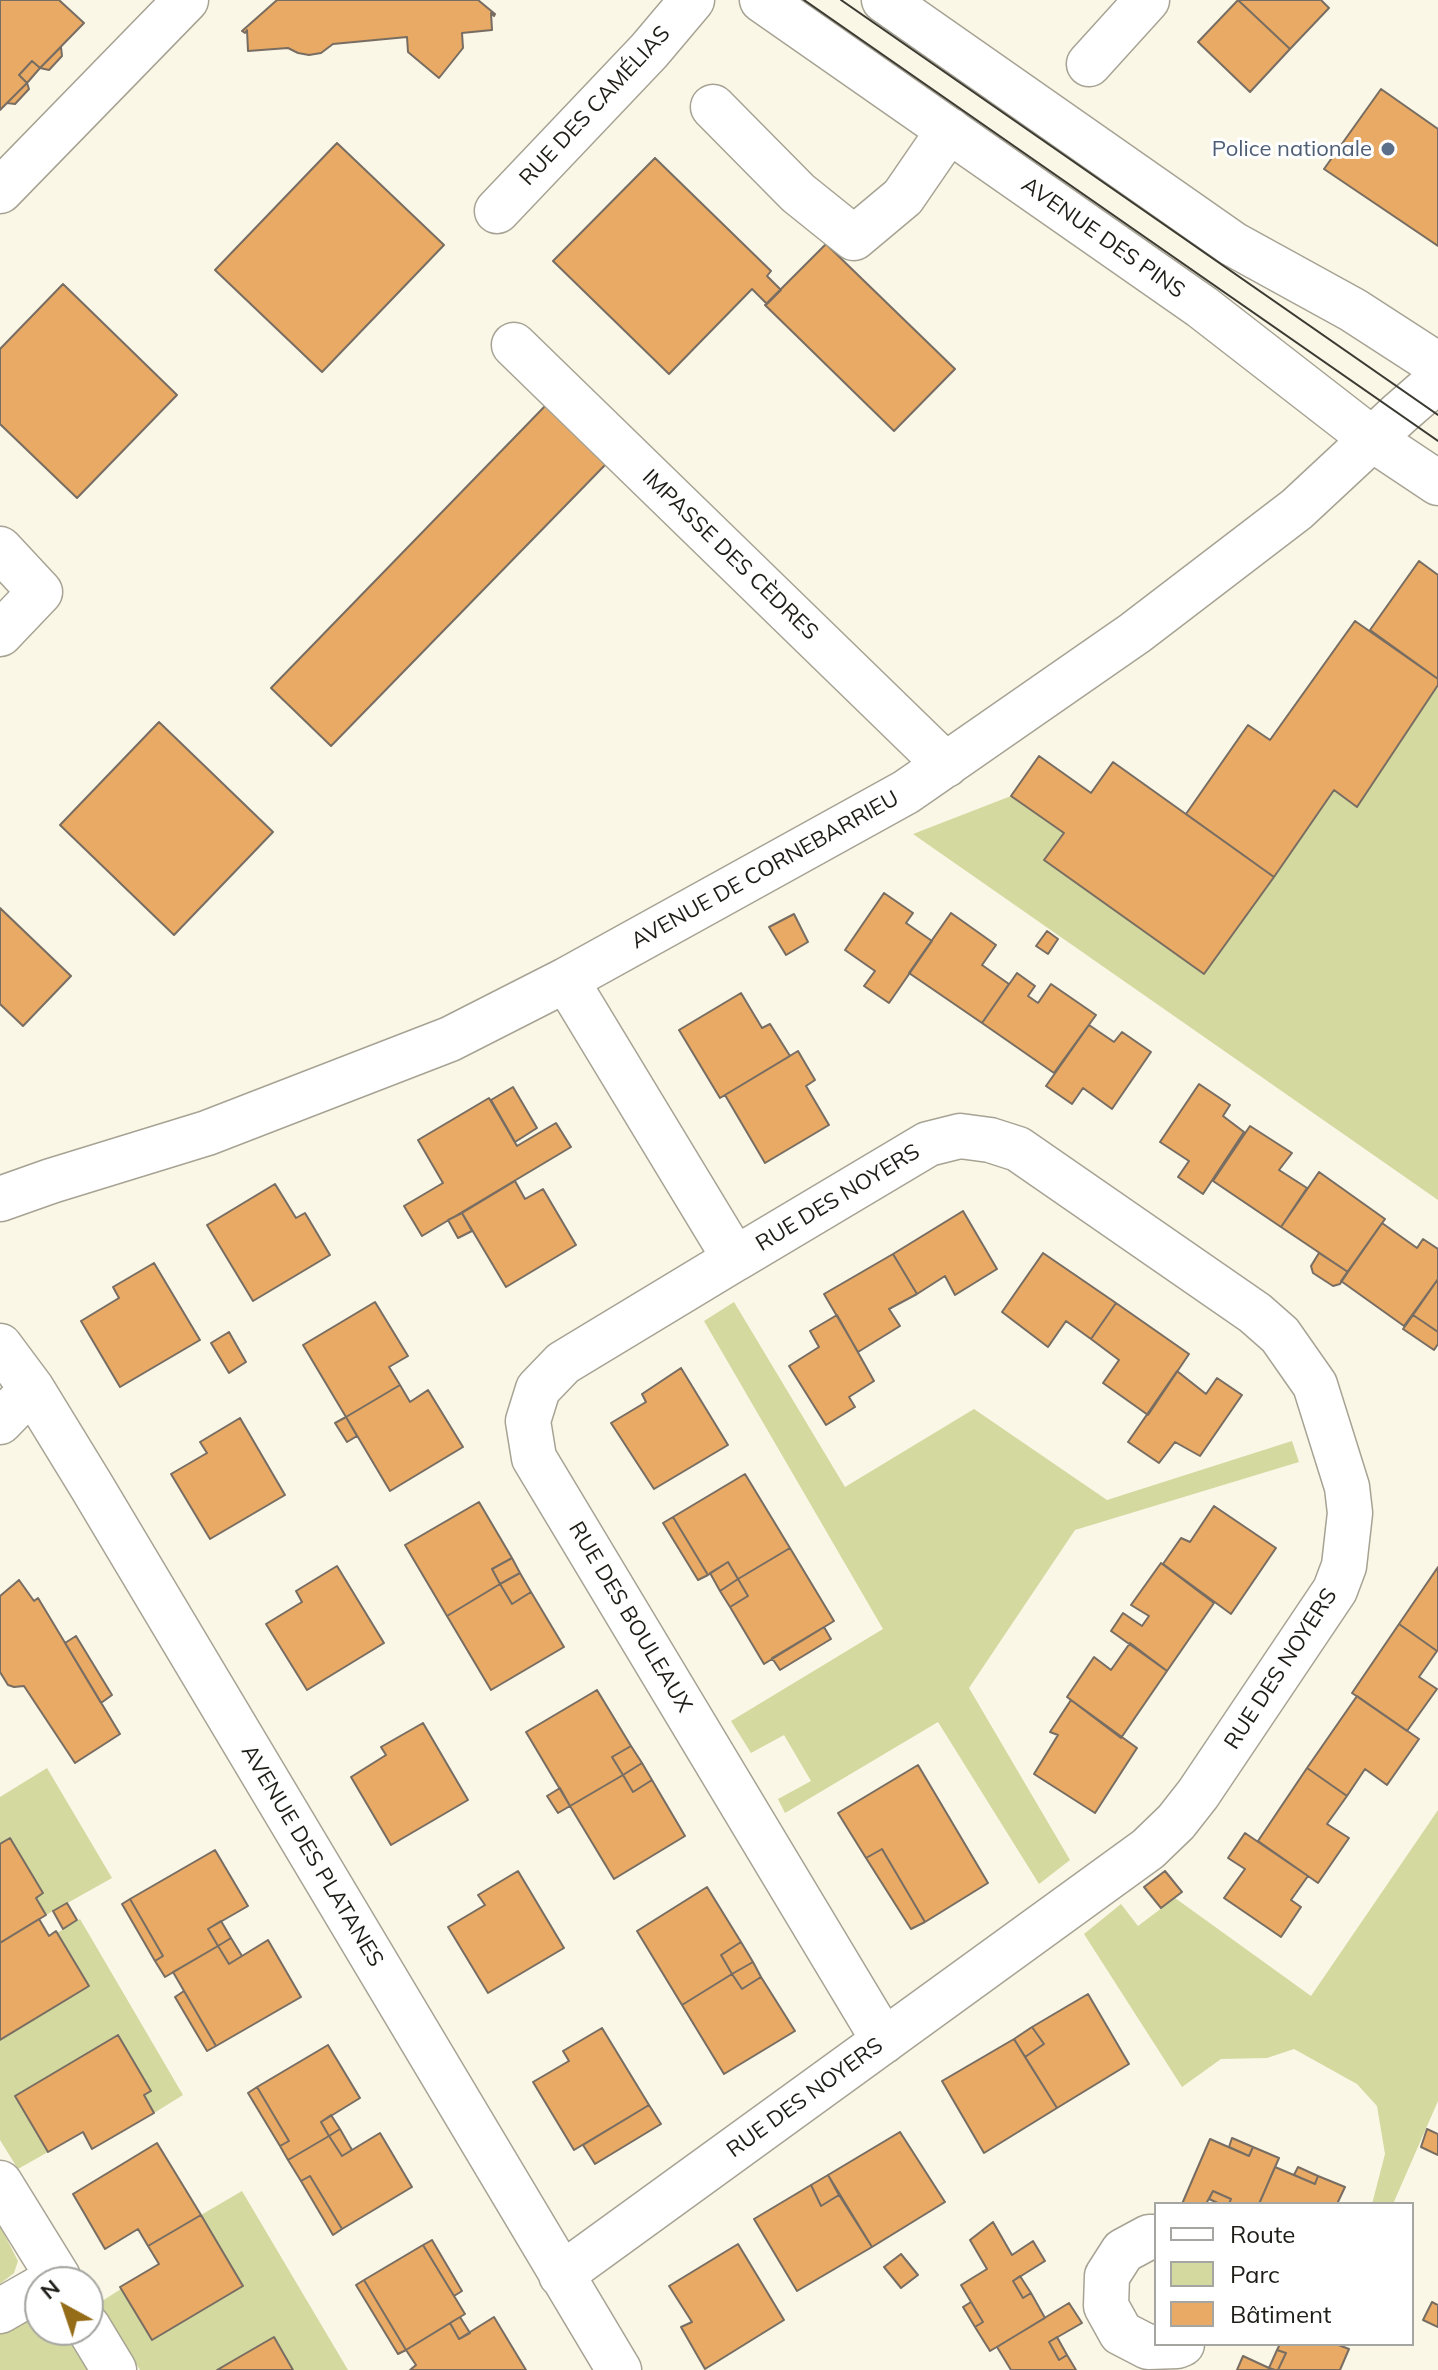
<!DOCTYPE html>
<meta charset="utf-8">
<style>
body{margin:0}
#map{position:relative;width:1438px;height:2370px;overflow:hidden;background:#faf7e7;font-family:Mulish,sans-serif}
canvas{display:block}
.legend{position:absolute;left:1154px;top:2202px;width:260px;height:144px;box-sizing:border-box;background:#fff;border:2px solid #a5a5a2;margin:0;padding:10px 14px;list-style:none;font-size:24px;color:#1e1d17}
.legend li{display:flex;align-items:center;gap:16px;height:40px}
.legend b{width:40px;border:2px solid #a5a5a2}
.north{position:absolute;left:24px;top:2266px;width:80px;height:80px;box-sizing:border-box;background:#fff;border:2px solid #a5a5a2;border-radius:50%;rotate:320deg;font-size:22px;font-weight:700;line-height:32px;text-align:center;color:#1e1d17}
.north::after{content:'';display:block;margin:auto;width:28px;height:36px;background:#956c17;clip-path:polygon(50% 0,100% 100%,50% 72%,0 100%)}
</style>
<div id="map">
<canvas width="1438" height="2370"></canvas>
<ul class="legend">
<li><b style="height:10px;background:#fff"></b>Route</li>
<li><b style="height:22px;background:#d4d99f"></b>Parc</li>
<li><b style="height:22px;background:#e8aa64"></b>Bâtiment</li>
</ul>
<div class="north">N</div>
</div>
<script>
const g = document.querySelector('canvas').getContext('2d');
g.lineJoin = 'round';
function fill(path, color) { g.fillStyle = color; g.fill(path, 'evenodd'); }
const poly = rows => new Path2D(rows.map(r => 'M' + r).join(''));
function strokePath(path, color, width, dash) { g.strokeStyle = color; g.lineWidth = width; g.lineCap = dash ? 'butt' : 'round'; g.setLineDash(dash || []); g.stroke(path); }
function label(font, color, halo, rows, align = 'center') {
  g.font = font + ' Mulish,sans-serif'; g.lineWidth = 6; g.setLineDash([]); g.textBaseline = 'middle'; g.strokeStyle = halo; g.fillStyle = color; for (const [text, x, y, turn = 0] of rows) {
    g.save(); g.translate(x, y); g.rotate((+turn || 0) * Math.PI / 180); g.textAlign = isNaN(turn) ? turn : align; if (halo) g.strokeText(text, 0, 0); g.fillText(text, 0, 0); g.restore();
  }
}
fill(poly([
 [1438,685,1438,1200,913,834,1011,796,1064,833,1045,859,1204,973,1334,790,1357,806],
 [734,1302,845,1487,974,1409,1107,1500,1292,1441,1299,1462,1075,1530,969,1688,1070,1860,1039,1884,938,1722,785,1813,778,1799,811,1781,784,1735,751,1753,731,1721,883,1629,704,1321],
 [47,1768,112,1878,46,1915,36,1898,43,1893,10,1838,0,1844,0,1797],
 [1438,1810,1438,2101,1393,2204,1372,2204,1385,2154,1377,2106,1357,2084,1294,2049,1267,2058,1221,2059,1182,2087,1084,1934,1121,1904,1138,1926,1175,1898,1311,1996],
 [80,1919,183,2095,154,2113,144,2095,151,2090,118,2035,16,2096,48,2152,18,2169,0,2140,0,2040,89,1986,57,1933],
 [242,2191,348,2370,293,2370,274,2337,217,2370,140,2370,99,2303,121,2289,152,2340,242,2287,201,2215],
 [0,2226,18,2261,14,2273,0,2284],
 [40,2315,40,2330,63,2330,87,2370,0,2370,0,2333,28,2316]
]), '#d4d99f');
const building = poly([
 [0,0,59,0,84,23,40,68,32,61,19,75,27,83,0,110,0,0],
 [277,0,478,0,495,14,494,16,491,13,492,30,462,33,463,48,439,78,408,52,407,37,333,44,321,53,309,55,298,53,288,48,248,51,247,30,245,33,242,31,277,0],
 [1238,0,1321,0,1329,8,1290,49,1238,0],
 [1238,0,1290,49,1250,92,1198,42,1238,0],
 [61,47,62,56,49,70,40,68,61,47],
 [32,61,40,68,27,83,19,75,32,61],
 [27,83,29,89,15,104,7,103,27,83],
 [1381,89,1438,129,1438,246,1324,169,1381,89],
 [337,143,444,245,322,372,215,270,337,143],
 [655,158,771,271,767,276,781,290,767,304,752,289,669,374,553,261,655,158],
 [826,244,955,369,894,431,765,305,826,244],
 [63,284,177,395,77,498,0,424,0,349,63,284],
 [547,404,607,463,331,746,271,688,547,404],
 [1419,561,1438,575,1438,679,1370,630,1419,561],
 [1355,621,1438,679,1438,685,1357,807,1334,790,1274,877,1186,814,1248,725,1270,740,1355,621],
 [159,722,273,832,174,935,60,825,159,722],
 [1039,756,1091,793,1113,762,1274,877,1204,974,1044,860,1064,833,1011,796,1039,756],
 [884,893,913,913,906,923,932,941,889,1003,864,986,875,971,845,950,884,893],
 [0,908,71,976,23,1026,0,1004,0,908],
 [951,913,996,945,982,965,1009,984,982,1023,909,973,951,913],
 [794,914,808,942,786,955,769,927,794,914],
 [1047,931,1058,939,1048,954,1036,946,1047,931],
 [1017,973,1035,986,1028,996,1038,1003,1051,984,1096,1015,1054,1073,982,1023,1017,973],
 [741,993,762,1028,770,1024,790,1056,720,1098,679,1030,741,993],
 [1089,1025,1114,1042,1122,1032,1151,1052,1112,1109,1083,1088,1072,1104,1046,1086,1089,1025],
 [798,1051,815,1080,806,1086,829,1125,765,1163,725,1095,798,1051],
 [1199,1084,1230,1105,1223,1116,1244,1132,1203,1194,1178,1177,1189,1161,1160,1142,1199,1084],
 [513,1087,537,1128,515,1142,491,1100,513,1087],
 [489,1098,517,1146,556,1123,571,1147,422,1236,404,1206,443,1183,418,1140,489,1098],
 [1250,1126,1292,1153,1279,1170,1307,1188,1281,1227,1213,1181,1250,1126],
 [1319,1172,1385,1219,1348,1272,1281,1227,1319,1172],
 [515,1181,525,1199,543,1189,576,1245,506,1287,462,1213,515,1181],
 [275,1184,296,1218,305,1213,330,1255,253,1301,207,1225,275,1184],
 [963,1211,997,1269,955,1295,945,1276,917,1294,893,1254,963,1211],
 [462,1213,472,1231,458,1238,448,1220,462,1213],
 [1382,1223,1417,1248,1423,1239,1438,1249,1438,1279,1404,1326,1341,1281,1382,1223],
 [1043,1253,1116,1303,1091,1339,1066,1321,1048,1347,1002,1312,1043,1253],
 [1319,1253,1348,1272,1340,1284,1333,1286,1313,1273,1311,1266,1319,1253],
 [893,1254,917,1294,889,1309,900,1326,858,1352,824,1294,893,1254],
 [154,1263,200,1340,120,1387,81,1321,119,1298,113,1287,154,1263],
 [1438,1279,1438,1332,1413,1315,1438,1279],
 [375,1302,408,1356,389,1367,400,1385,346,1417,303,1345,375,1302],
 [1116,1303,1189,1354,1148,1415,1103,1383,1119,1360,1091,1339,1116,1303],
 [837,1315,874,1381,849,1397,855,1407,826,1425,789,1366,819,1347,810,1331,837,1315],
 [1413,1315,1438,1332,1438,1344,1434,1350,1403,1329,1413,1315],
 [229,1332,246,1362,229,1373,211,1343,229,1332],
 [681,1368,728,1445,654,1489,611,1423,646,1402,642,1394,681,1368],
 [1177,1371,1206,1394,1217,1378,1242,1395,1200,1456,1175,1442,1159,1463,1128,1442,1177,1371],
 [400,1385,410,1402,428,1390,463,1447,390,1491,346,1417,400,1385],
 [346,1417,357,1436,347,1442,335,1423,346,1417],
 [240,1418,285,1495,210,1539,171,1474,207,1453,200,1442,240,1418],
 [745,1474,790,1548,738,1579,728,1562,708,1575,673,1517,745,1474],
 [479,1502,512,1558,492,1569,500,1584,447,1616,405,1545,479,1502],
 [1214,1506,1276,1548,1231,1614,1163,1564,1181,1538,1190,1542,1214,1506],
 [673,1517,708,1575,698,1580,663,1523,673,1517],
 [790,1548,834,1621,764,1664,730,1607,748,1596,738,1579,790,1548],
 [512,1558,520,1573,500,1584,492,1569,512,1558],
 [728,1562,738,1579,720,1591,710,1573,728,1562],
 [1161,1563,1214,1603,1167,1671,1111,1631,1123,1613,1142,1626,1149,1616,1131,1605,1161,1563],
 [337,1566,384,1643,307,1690,266,1624,302,1602,296,1591,337,1566],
 [1438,1567,1438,1650,1437,1651,1399,1624,1438,1567],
 [520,1573,531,1592,512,1604,500,1584,520,1573],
 [738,1579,748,1596,730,1607,720,1591,738,1579],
 [19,1580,34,1601,38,1598,120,1734,75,1763,24,1686,14,1687,8,1685,0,1672,0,1596,19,1580],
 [500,1584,512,1604,531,1592,564,1647,491,1690,447,1616,500,1584],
 [1399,1624,1437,1651,1419,1677,1437,1689,1407,1731,1352,1693,1399,1624],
 [824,1627,831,1639,780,1670,772,1658,824,1627],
 [76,1636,112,1695,101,1703,65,1643,76,1636],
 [1130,1643,1167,1671,1121,1738,1067,1697,1094,1657,1111,1670,1130,1643],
 [597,1690,631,1746,612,1757,623,1775,570,1806,526,1732,597,1690],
 [1357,1696,1419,1739,1387,1785,1365,1769,1347,1796,1307,1768,1357,1696],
 [1071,1700,1137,1748,1095,1813,1034,1774,1058,1735,1050,1732,1071,1700],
 [423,1723,468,1800,391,1845,351,1777,386,1755,381,1747,423,1723],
 [631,1746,642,1763,623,1775,612,1757,631,1746],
 [642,1763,652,1780,633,1792,623,1775,642,1763],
 [918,1765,988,1883,925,1922,882,1849,866,1858,838,1813,918,1765],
 [1307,1768,1347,1796,1327,1824,1349,1838,1318,1883,1258,1841,1307,1768],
 [623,1775,633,1792,652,1780,685,1836,614,1879,570,1806,623,1775],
 [560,1788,570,1806,558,1813,547,1796,560,1788],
 [1245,1833,1308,1876,1291,1900,1301,1907,1281,1937,1224,1898,1245,1869,1228,1858,1245,1833],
 [10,1838,43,1893,36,1898,46,1915,0,1943,0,1844,10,1838],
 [882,1849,925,1922,911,1929,866,1858,882,1849],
 [215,1850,248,1906,208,1929,218,1946,165,1977,155,1961,163,1956,130,1899,215,1850],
 [518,1871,564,1948,488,1993,448,1927,485,1905,478,1895,518,1871],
 [1165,1871,1182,1892,1161,1908,1144,1887,1165,1871],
 [707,1887,741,1942,721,1955,732,1974,682,2005,637,1931,707,1887],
 [130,1899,163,1956,155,1961,122,1904,130,1899],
 [67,1903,77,1920,63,1929,53,1911,67,1903],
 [39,1919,49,1936,56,1931,89,1986,0,2040,0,1943,39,1919],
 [221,1921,231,1938,218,1946,208,1929,221,1921],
 [231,1938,242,1956,229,1964,218,1946,231,1938],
 [268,1940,301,1997,216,2046,173,1972,218,1946,229,1964,268,1940],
 [741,1942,753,1962,732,1974,721,1955,741,1942],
 [753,1962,761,1977,742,1989,732,1974,753,1962],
 [732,1974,742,1989,761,1977,795,2031,724,2074,682,2005,732,1974],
 [184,1991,216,2046,207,2051,175,1997,184,1991],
 [1088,1994,1129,2064,1057,2108,1025,2057,1044,2044,1032,2027,1088,1994],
 [1032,2027,1044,2044,1025,2057,1014,2039,1032,2027],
 [602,2028,649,2105,574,2150,533,2082,569,2061,563,2051,602,2028],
 [118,2035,151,2091,144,2095,154,2113,92,2149,83,2132,48,2152,15,2096,118,2035],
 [1014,2039,1057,2108,984,2153,942,2081,1014,2039],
 [328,2045,360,2098,321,2122,329,2136,288,2160,280,2146,289,2141,257,2087,328,2045],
 [257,2087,289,2141,280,2146,248,2093,257,2087],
 [649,2105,661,2124,595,2164,583,2145,649,2105],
 [331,2115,340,2129,329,2136,321,2122,331,2115],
 [340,2129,352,2150,342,2156,329,2136,340,2129],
 [1427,2129,1438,2134,1438,2155,1421,2147,1427,2129],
 [900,2132,945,2202,872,2247,828,2175,900,2132],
 [380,2133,412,2187,342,2229,310,2176,301,2181,288,2160,329,2136,342,2156,380,2133],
 [1232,2138,1253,2147,1249,2156,1229,2147,1232,2138],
 [1210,2139,1249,2156,1253,2147,1279,2158,1259,2204,1229,2204,1231,2199,1213,2191,1206,2204,1182,2204,1210,2139],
 [157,2143,201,2215,148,2246,138,2229,105,2249,73,2194,157,2143],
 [1275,2167,1315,2184,1318,2176,1345,2187,1337,2204,1259,2204,1275,2167],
 [1298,2167,1318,2176,1315,2184,1294,2175,1298,2167],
 [828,2175,839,2195,821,2206,811,2185,828,2175],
 [310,2176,342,2229,333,2235,301,2181,310,2176],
 [811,2185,821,2206,839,2195,872,2247,797,2291,754,2219,811,2185],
 [1213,2191,1231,2199,1229,2204,1220,2204,1209,2199,1213,2191],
 [201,2215,243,2286,152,2340,120,2287,159,2264,148,2246,201,2215],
 [993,2222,1012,2255,1033,2241,1045,2261,1013,2281,1023,2298,1031,2293,1045,2318,990,2351,975,2327,983,2322,961,2285,987,2269,970,2240,993,2222],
 [432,2240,462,2291,454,2296,423,2245,432,2240],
 [738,2244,784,2320,705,2369,681,2327,692,2322,669,2286,738,2244],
 [423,2245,465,2314,406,2350,364,2280,423,2245],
 [901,2254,918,2275,901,2288,884,2267,901,2254],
 [1020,2276,1031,2293,1023,2298,1013,2281,1020,2276],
 [364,2280,406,2350,398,2354,356,2285,364,2280],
 [971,2302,983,2322,975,2327,963,2307,971,2302],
 [1432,2302,1438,2305,1438,2327,1423,2320,1432,2302],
 [1069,2303,1082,2323,1049,2342,1059,2360,1067,2355,1076,2370,1011,2370,997,2347,1069,2303],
 [460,2317,470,2333,459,2339,450,2323,460,2317],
 [494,2317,526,2370,410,2370,416,2365,406,2350,450,2323,459,2339,494,2317],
 [274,2337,293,2370,217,2370,229,2363,274,2337],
 [1057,2337,1067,2355,1059,2360,1049,2342,1057,2337],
 [1280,2344,1336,2344,1349,2349,1340,2370,1278,2370,1286,2353,1277,2350,1280,2344],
 [1277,2350,1286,2353,1278,2370,1275,2370,1269,2368,1277,2350],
 [1243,2356,1269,2368,1275,2370,1237,2370,1243,2356]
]);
fill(building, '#e8aa64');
strokePath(building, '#786d62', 2);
const minor = poly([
 [762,0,1202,307,1372,439,1438,483],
 [884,0,1233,244,1353,310,1438,365],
 [1089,64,1147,0],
 [713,107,798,193,854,238,903,197,949,130],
 [0,191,186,0],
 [497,211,649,51,692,0],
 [514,345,946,765],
 [0,549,40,592,0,634],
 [0,1199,51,1181,207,1133,450,1039,566,980,906,792,1135,633,1297,509,1399,414,1438,380],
 [735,1259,563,1363,538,1389,528,1421,534,1458,884,2041],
 [0,1346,32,1389,92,1487,619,2370],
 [0,1422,32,1389],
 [0,2183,58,2277],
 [1156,2237,1149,2237,1123,2251,1107,2276,1106,2306,1121,2333,1148,2347,1177,2346,1182,2344],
 [561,2275,1148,1849,1176,1822,1198,1794,1335,1590,1344,1566,1350,1513,1347,1487,1315,1385,1280,1335,1255,1313,1018,1149,990,1140,960,1136,928,1144,735,1259,566,980],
 [0,2311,40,2288],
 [88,2327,114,2370]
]);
strokePath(minor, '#a7a394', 47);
strokePath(minor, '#fff', 44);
strokePath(poly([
 [804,0,1438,441],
 [841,0,1438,415]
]), '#3b3a32', 2);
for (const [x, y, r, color] of [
 [1388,149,8,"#5c6f8a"]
]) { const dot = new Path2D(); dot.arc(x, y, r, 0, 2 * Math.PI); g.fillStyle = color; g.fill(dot); strokePath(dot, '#fff', 3); }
label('22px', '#1e1d17', '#fff', [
 ["RUE DES CAMÉLIAS",595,106,-47],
 ["AVENUE DES PINS",1103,238,35],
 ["IMPASSE DES CÈDRES",730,555,44],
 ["AVENUE DE CORNEBARRIEU",765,870,-29],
 ["RUE DES NOYERS",838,1198,-31],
 ["RUE DES BOULEAUX",630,1617,59],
 ["RUE DES NOYERS",1281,1669,-57],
 ["AVENUE DES PLATANES",312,1856,59],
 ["RUE DES NOYERS",805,2098,-36]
]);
label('22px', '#4e5e75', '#fff', [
 ["Police nationale",1372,149]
], 'right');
</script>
